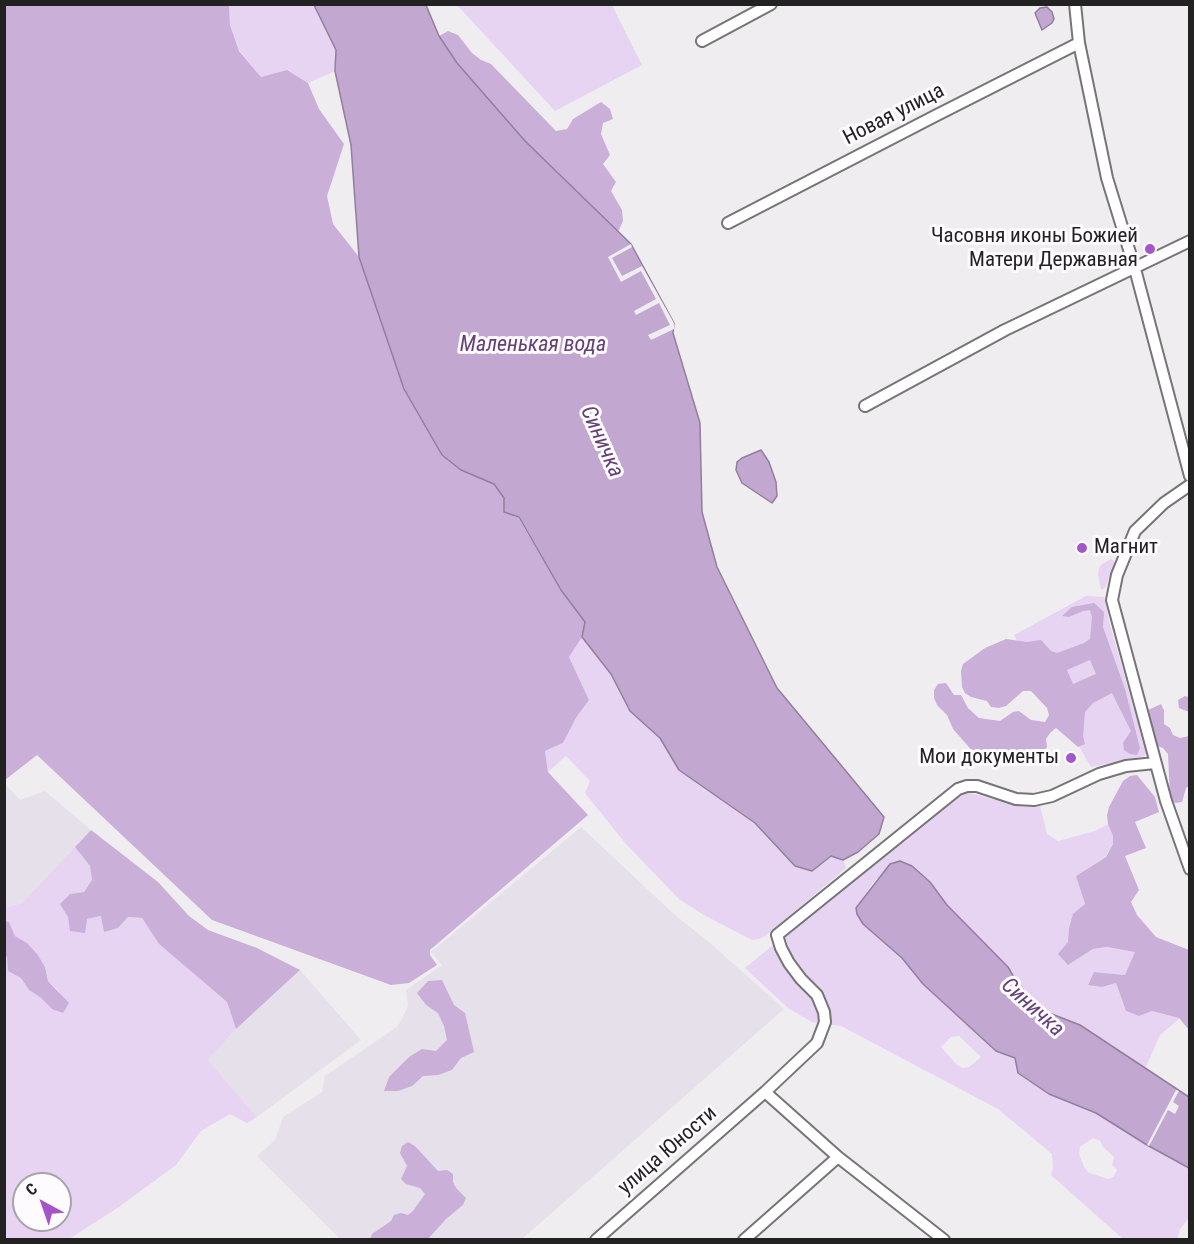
<!DOCTYPE html>
<meta charset="utf-8">
<style>
body{margin:0}
#map{position:relative;width:1194px;height:1244px;overflow:hidden;background:#f0edf1;font-family:"Roboto Condensed",sans-serif}
canvas{display:block}
.frame{position:absolute;inset:0;border:6px solid #232223;pointer-events:none}
.north{position:absolute;left:12px;top:1172px;width:60px;height:60px;box-sizing:border-box;background:#fdfbfe;border:2px solid #a6a4a6;border-radius:50%;rotate:320deg;font-size:16px;font-weight:700;line-height:24px;text-align:center;color:#232223}
.north::after{content:'';display:block;margin:auto;width:21px;height:27px;background:#a356c8;clip-path:polygon(50% 0,100% 100%,50% 72%,0 100%)}
</style>
<div id="map">
<canvas width="1194" height="1244"></canvas>
<div class="frame"></div>
<div class="north">С</div>
</div>
<script>
const g = document.querySelector('canvas').getContext('2d');
g.lineJoin = 'round';
function fill(path, color) { g.fillStyle = color; g.fill(path, 'evenodd'); }
const poly = rows => new Path2D(rows.map(r => 'M' + r).join(''));
function strokePath(path, color, width, dash) { g.strokeStyle = color; g.lineWidth = width; g.lineCap = dash ? 'butt' : 'round'; g.setLineDash(dash || []); g.stroke(path); }
function label(font, color, halo, rows, align = 'center') {
  g.font = font + ' "Roboto Condensed",sans-serif'; g.lineWidth = 6; g.setLineDash([]); g.textBaseline = 'middle'; g.strokeStyle = halo; g.fillStyle = color; for (const [text, x, y, turn = 0] of rows) {
    g.save(); g.translate(x, y); g.rotate((+turn || 0) * Math.PI / 180); g.textAlign = isNaN(turn) ? turn : align; if (halo) g.strokeText(text, 0, 0); g.fillText(text, 0, 0); g.restore();
  }
}
fill(poly([
 [4,783,20,800,45,791,91,830,22,903,5,908],
 [581,827,675,915,710,943,784,1009,522,1239,340,1239,257,1156,275,1140,283,1117,322,1092,325,1076,398,1026,408,1006,406,990,442,965,431,952],
 [300,970,361,1040,257,1117,208,1060,236,1029]
]), '#e6e0ea');
fill(poly([
 [229,5,314,5,336,50,335,71,308,83,287,70,261,77,239,50,230,25],
 [457,5,612,5,642,65,555,111],
 [1111,559,1115,562,1105,588,1101,590,1098,575,1099,568,1102,564],
 [1086,596,1104,597,1110,625,1146,752,1145,756,1091,767,1014,635],
 [582,637,611,674,630,711,660,738,680,770,755,823,795,866,812,871,831,856,843,860,846,868,765,936,759,939,752,940,702,914,679,899,626,844,585,793,590,781,566,756,548,772,545,751,563,743,576,718,589,700,569,657],
 [969,793,1024,807,1040,806,1047,834,1058,841,1095,831,1108,824,1113,836,1113,844,1105,857,1076,876,1085,905,1069,928,1068,965,1093,949,1107,947,1136,952,1125,975,1094,972,1088,984,1102,987,1116,983,1126,1011,1139,1016,1152,1011,1180,1018,1160,1035,1145,1069,1080,1025,1039,1009,1015,979,1008,967,947,905,930,882,876,879,856,908,857,914,863,924,902,958,923,984,995,1051,1015,1058,1049,1094,1096,1113,1147,1145,1189,1168,1189,1218,1180,1229,1177,1239,1123,1239,1051,1175,1053,1168,1052,1154,998,1109,841,1026,812,1022,788,1008,745,968,943,805,956,797],
 [959,1036,981,1057,969,1067,962,1068,956,1064,941,1047,951,1037],
 [1093,1138,1100,1141,1103,1147,1114,1157,1112,1165,1117,1170,1114,1176,1109,1179,1089,1173,1084,1167,1079,1154,1080,1147],
 [75,847,90,866,92,880,84,892,70,894,68,917,70,931,87,919,102,916,104,931,118,928,128,917,142,918,159,944,227,1002,236,1029,208,1060,257,1117,247,1123,230,1114,201,1131,176,1165,119,1207,69,1239,5,1239,5,955,7,957,9,971,21,978,29,990,41,998,52,1009,59,991,48,981,45,967,27,943,15,936,9,922,5,921,5,908,22,903],
 [24,1184,60,1184,60,1220,24,1220]
]), '#e7d3f2');
fill(poly([
 [5,5,229,5,230,25,239,51,261,77,287,70,308,83,319,109,344,144,327,196,333,224,359,257,404,389,461,470,494,484,518,517,561,590,585,622,582,637,569,657,589,700,576,718,563,743,545,751,548,772,588,815,430,950,430,955,437,965,409,983,391,985,212,920,37,755,5,780],
 [448,31,458,35,472,53,481,60,491,64,556,131,567,129,573,119,601,102,610,109,613,119,603,123,601,134,610,155,603,164,616,182,611,191,622,210,623,221,618,232,525,141,457,63,439,36],
 [1094,603,1104,612,1103,627,1125,689,1140,748,1137,755,1130,754,1124,750,1123,743,1131,731,1112,693,1093,703,1085,712,1083,736,1085,744,1078,747,1056,728,1050,733,1046,739,1047,747,1043,754,1032,764,1025,762,1021,756,1014,755,1008,750,1001,751,989,760,982,762,953,729,947,715,937,705,934,698,934,690,938,684,946,683,954,695,961,695,968,708,979,718,1000,721,1013,712,1019,711,1031,720,1045,722,1049,715,1047,708,1031,691,1023,691,1006,706,999,708,991,707,987,701,971,697,965,693,962,687,961,671,963,664,985,648,1006,639,1027,642,1041,640,1051,651,1057,653,1084,643,1090,639,1092,617,1090,610,1083,611,1069,617,1062,616,1072,607],
 [1090,660,1096,674,1073,684,1067,670],
 [1185,696,1189,697,1189,712,1179,708,1178,700],
 [1161,704,1164,710,1164,724,1170,728,1173,735,1180,738,1189,736,1189,786,1186,788,1182,802,1175,803,1170,798,1168,754,1163,748,1157,746,1153,739,1148,710],
 [1137,775,1155,797,1159,812,1135,822,1146,848,1125,856,1139,890,1131,902,1137,915,1156,937,1189,950,1189,1030,1179,1018,1152,1011,1139,1016,1126,1011,1116,983,1102,987,1088,985,1094,972,1125,975,1135,952,1107,947,1093,949,1068,965,1058,954,1068,942,1069,928,1073,914,1085,904,1076,876,1106,857,1113,844,1113,836,1108,824,1107,815,1109,807,1123,781,1130,776],
 [91,830,158,882,189,916,208,930,257,948,300,970,236,1029,227,1002,159,944,142,918,128,917,118,928,104,932,101,916,87,919,85,933,70,931,68,917,60,904,70,894,84,892,92,880,90,866,75,847],
 [5,921,9,922,15,936,27,943,37,954,45,967,48,981,69,1003,63,1013,52,1009,41,998,29,990,21,978,8,971,7,957,5,955],
 [442,980,454,1005,465,1013,474,1052,461,1058,452,1070,438,1075,423,1076,412,1086,398,1091,384,1091,389,1077,409,1057,422,1049,436,1051,447,1040,444,1026,438,1013,426,1005,417,993,428,981],
 [408,1142,415,1146,438,1171,447,1170,453,1174,453,1182,456,1188,466,1198,463,1205,446,1219,428,1239,370,1239,372,1234,391,1221,394,1215,401,1213,408,1215,413,1211,425,1194,420,1188,406,1184,401,1179,407,1166,400,1153,402,1146]
]), '#caafd9');
const water = poly([
 [314,5,426,5,439,36,457,63,525,141,631,244,674,323,673,333,700,423,702,512,717,567,777,688,884,817,879,834,858,852,843,860,831,856,812,871,795,866,755,823,679,770,660,738,630,711,611,674,582,637,585,622,561,590,519,517,504,512,504,498,494,484,461,470,442,455,404,389,359,257,351,145,335,71,336,50,314,5],
 [1047,7,1052,12,1054,19,1052,23,1042,30,1035,13,1040,8,1047,7],
 [761,450,769,462,776,482,777,496,772,503,742,483,736,470,737,462,742,458,761,450],
 [900,861,912,866,930,882,947,905,1008,967,1015,979,1039,1009,1080,1025,1189,1097,1189,1168,1147,1145,1096,1113,1049,1094,1018,1073,1015,1058,996,1051,923,984,902,958,863,924,857,914,856,908,890,864,900,861]
]);
fill(water, '#c2a7d1');
strokePath(water, '#927f9d', 1.5);
fill(poly([
 [631,244,632,247,612,258,622,276,642,266,674,323,674,329,651,340,648,335,670,325,659,303,636,315,634,311,656,299,641,271,621,282,608,257],
 [1176,1090,1179,1091,1173,1102,1179,1106,1175,1114,1168,1110,1149,1146,1147,1145]
]), '#f0edf1');
const minor = poly([
 [1075,4,1079,43,1107,178,1135,269,1190,476],
 [702,41,771,4],
 [728,223,935,116,1079,43],
 [865,406,1005,330,1190,241],
 [1190,485,1164,503,1135,531,1117,575,1112,600,1166,801,1190,869],
 [765,1092,838,1157,944,1240],
 [596,1240,765,1092,817,1043,825,1022,824,1012,817,995,801,979,789,963,781,948,777,935,958,789,967,786,977,786,1016,799,1034,800,1052,796,1099,774,1126,766,1155,763],
 [744,1240,838,1157]
]);
strokePath(minor, '#767477', 14);
strokePath(minor, '#fff', 10);
for (const [x, y, r, color] of [
 [1150,249,6,"#a356c8"],
 [1082,548,6,"#a356c8"],
 [1071,758,6,"#a356c8"]
]) { const dot = new Path2D(); dot.arc(x, y, r, 0, 2 * Math.PI); g.fillStyle = color; g.fill(dot); strokePath(dot, '#fdfbfe', 2); }
label('21px', '#232223', '#fdfbfe', [
 ["Новая улица",894,115,-27],
 ["улица Юности",668,1151,-41]
]);
label('21px', '#232223', '#fdfbfe', [
 ["Часовня иконы Божией",1138,237],
 ["Матери Державная",1138,261],
 ["Магнит",1094,548,"left"],
 ["Мои документы",1059,758]
], 'right');
label('italic 22px', '#634076', '#fdfbfe', [
 ["Маленькая вода",533,345],
 ["Синичка",601,442,66],
 ["Синичка",1032,1008,42]
]);
</script>
